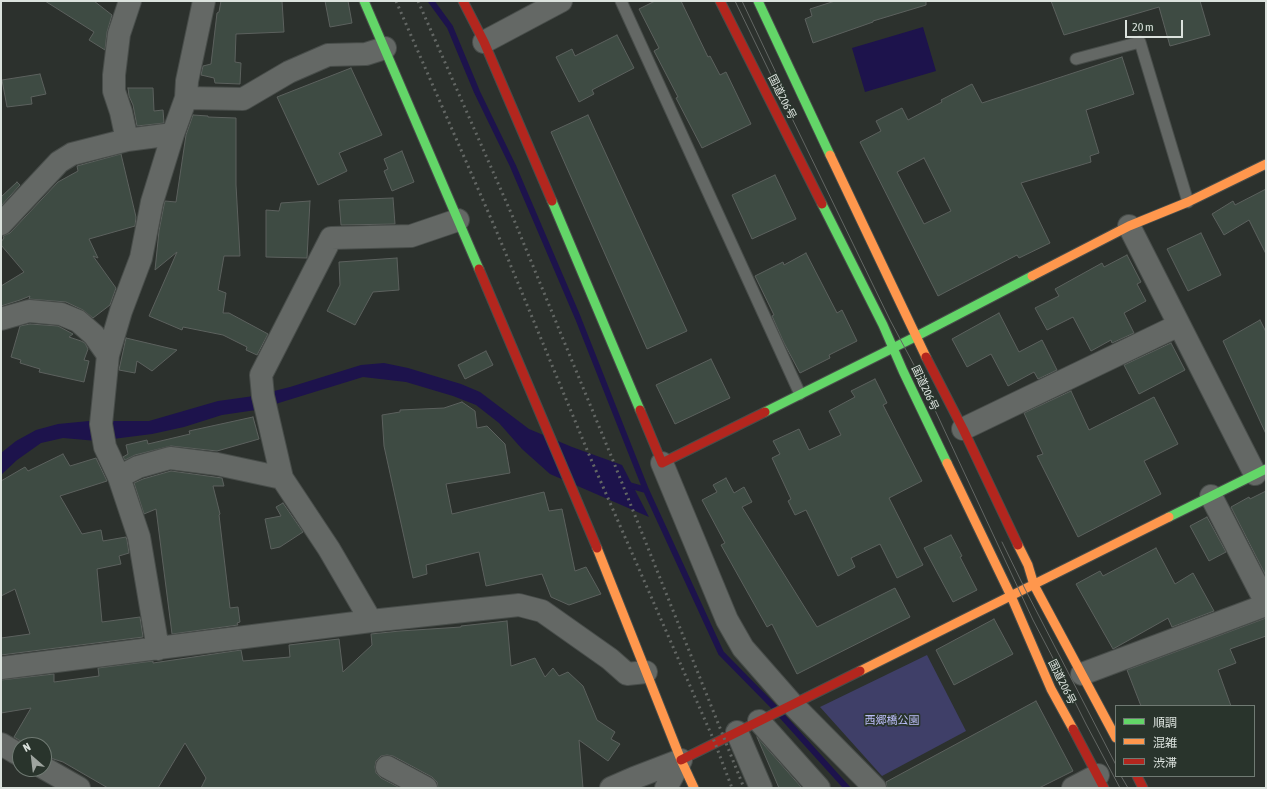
<!DOCTYPE html>
<meta charset="utf-8">
<style>
body{margin:0}
#map{position:relative;width:1267px;height:789px;overflow:hidden;background:#2c312d;font-family:"Asap Condensed","Noto Sans JP",sans-serif}
canvas{display:block}
.frame{position:absolute;inset:0;border:2px solid #dbe2dd;pointer-events:none}
.legend{position:absolute;left:1115px;top:705px;width:140px;height:72px;box-sizing:border-box;background:#29342c;border:1px solid #707a73;margin:0;padding:5px 7px;list-style:none;font-size:12px;color:#dbe2dd}
.legend li{display:flex;align-items:center;gap:8px;height:20px}
.legend b{width:20px;border:1px solid #707a73}
.north{position:absolute;left:12px;top:737px;width:40px;height:40px;box-sizing:border-box;background:#29342c;border:1px solid #707a73;border-radius:50%;rotate:332deg;font-size:11px;font-weight:700;line-height:16px;text-align:center;color:#dbe2dd}
.north::after{content:'';display:block;margin:auto;width:14px;height:18px;background:#9ea49f;clip-path:polygon(50% 0,100% 100%,50% 72%,0 100%)}
.scale{position:absolute;left:1125px;top:20px;width:58px;height:18px;box-sizing:border-box;border:2px solid #dbe2dd;border-top:0;padding-left:5px;font-size:12px;line-height:14px;white-space:nowrap;color:#dbe2dd;-webkit-text-stroke:3px #29342c;paint-order:stroke}
</style>
<div id="map">
<canvas width="1267" height="789"></canvas>
<div class="frame"></div>
<ul class="legend">
<li><b style="height:5px;background:#63d668"></b>順調</li>
<li><b style="height:5px;background:#ff974d"></b>混雑</li>
<li><b style="height:5px;background:#b3261e"></b>渋滞</li>
</ul>
<div class="north">N</div>
<div class="scale">20 m</div>
</div>
<script>
const g = document.querySelector('canvas').getContext('2d');
g.lineJoin = 'round';
function fill(path, color) { g.fillStyle = color; g.fill(path, 'evenodd'); }
const poly = rows => new Path2D(rows.map(r => 'M' + r).join(''));
function strokePath(path, color, width, dash) { g.strokeStyle = color; g.lineWidth = width; g.lineCap = dash ? 'butt' : 'round'; g.setLineDash(dash || []); g.stroke(path); }
function label(font, color, halo, rows, align = 'center') {
  g.font = font + ' "Asap Condensed","Noto Sans JP",sans-serif'; g.lineWidth = 3.5; g.setLineDash([]); g.textBaseline = 'middle'; g.strokeStyle = halo; g.fillStyle = color; for (const [text, x, y, turn = 0] of rows) {
    g.save(); g.translate(x, y); g.rotate((+turn || 0) * Math.PI / 180); g.textAlign = isNaN(turn) ? turn : align; if (halo) g.strokeText(text, 0, 0); g.fillText(text, 0, 0); g.restore();
  }
}
fill(poly([
 [927,655,966,731,882,776,820,707]
]), '#3f3f68');
fill(poly([
 [923,27,936,71,865,92,852,48],
 [384,363,408,368,461,384,480,392,529,429,572,447,622,465,649,517,550,474,522,449,499,423,476,405,453,396,406,382,363,377,256,410,222,415,184,427,152,434,97,441,63,438,41,443,17,460,1,475,1,453,16,441,36,430,58,424,89,421,149,421,218,401,254,396,290,387,361,365]
]), '#1d134c');
strokePath(poly([
 [431,1,450,27,477,92,513,166,578,318,646,490,721,653,775,708],
 [625,484,646,490],
 [781,715,847,788]
]), '#1d134c', 6);
const building = poly([
 [45,1,94,1,112,15,107,32,105,50,89,40,94,32,45,1],
 [221,1,282,1,284,32,236,34,235,62,241,63,240,84,215,83,214,78,201,75,203,66,211,64,217,13,219,12,221,1],
 [325,1,348,1,352,23,330,27,325,1],
 [655,1,681,1,708,57,710,56,720,75,726,72,751,124,702,148,676,98,678,97,654,51,659,48,639,9,655,1],
 [835,1,926,1,926,5,873,21,873,22,813,43,805,19,812,16,810,9,835,1],
 [1051,1,1200,1,1210,35,1170,46,1159,7,1064,35,1051,1],
 [617,35,634,68,592,90,594,94,579,102,556,57,572,49,575,56,617,35],
 [1122,57,1134,94,1086,110,1099,153,1090,156,1091,162,1021,183,1050,243,1019,258,1017,255,938,296,860,142,881,131,876,121,902,108,908,120,942,102,941,100,972,84,982,103,1122,57],
 [924,158,951,211,924,224,897,172,924,158],
 [351,68,382,135,339,153,347,171,318,185,277,97,351,68],
 [40,74,46,94,31,97,32,104,7,107,2,80,40,74],
 [128,88,153,88,154,111,163,110,164,123,137,126,133,105,129,96,128,88],
 [193,115,208,116,208,117,236,118,236,185,240,256,224,256,218,290,226,293,223,313,229,313,268,334,257,355,246,350,247,347,223,335,183,327,182,330,149,316,177,252,155,270,159,231,164,205,165,201,176,202,186,135,193,115],
 [588,115,687,331,647,349,551,132,588,115],
 [402,151,414,182,392,191,384,171,388,169,384,159,402,151],
 [121,154,136,217,135,226,89,239,98,258,93,256,116,288,110,305,93,318,83,310,66,302,29,299,30,296,20,300,1,306,1,286,24,272,1,245,1,242,4,238,3,236,10,233,58,182,78,171,77,166,121,154],
 [775,175,796,219,752,239,732,195,775,175],
 [17,182,20,185,1,206,1,197,17,182],
 [1266,189,1266,254,1249,220,1224,235,1212,214,1233,201,1235,205,1266,189],
 [393,198,395,224,341,225,339,200,393,198],
 [310,201,307,258,266,257,266,210,279,211,281,203,310,201],
 [1201,233,1221,275,1188,291,1167,249,1201,233],
 [806,253,837,313,842,310,857,341,829,355,830,358,800,373,784,343,772,316,774,315,755,276,783,262,784,265,806,253],
 [1127,255,1141,282,1137,284,1146,301,1124,313,1134,333,1112,343,1111,340,1091,351,1073,317,1047,330,1035,308,1059,296,1055,289,1102,263,1104,267,1127,255],
 [397,258,399,290,373,292,355,325,327,311,340,285,339,262,397,258],
 [999,313,1019,352,1042,340,1057,370,1038,379,1034,372,1008,386,991,354,967,367,952,339,999,313],
 [1260,320,1266,332,1266,434,1223,341,1260,320],
 [30,324,58,326,73,334,69,337,81,341,85,343,88,349,84,360,89,361,84,382,39,372,40,369,20,363,21,360,11,357,20,326,30,324],
 [126,338,177,350,152,371,137,361,135,373,119,370,126,338],
 [1171,343,1185,370,1139,394,1124,365,1171,343],
 [486,351,493,365,465,379,458,365,486,351],
 [711,359,730,398,675,424,656,385,711,359],
 [875,379,887,403,883,405,922,481,889,498,923,565,897,578,880,544,851,558,855,567,838,576,806,510,795,515,788,501,791,499,772,458,780,454,773,441,799,429,809,450,841,435,829,411,855,397,851,391,875,379],
 [1071,391,1089,430,1154,397,1178,444,1144,461,1161,494,1078,537,1037,456,1043,454,1024,413,1071,391],
 [462,402,475,411,477,428,487,426,505,444,510,473,446,484,452,514,544,492,549,511,562,509,575,571,586,567,601,594,569,605,551,597,542,574,486,586,479,552,426,565,427,574,413,578,384,446,382,415,400,412,400,410,444,408,462,402],
 [253,417,259,439,217,451,171,446,135,455,125,460,123,457,128,454,126,445,147,440,148,444,190,434,189,431,253,417],
 [63,454,70,466,96,458,107,481,60,496,82,534,101,530,103,541,126,537,127,540,129,553,119,556,121,564,97,569,102,622,140,617,143,637,1,655,1,638,30,634,15,589,1,596,1,481,25,467,28,471,63,454],
 [171,471,222,478,224,486,213,486,220,514,219,515,230,608,238,607,240,622,237,623,238,625,172,634,156,509,144,514,134,483,143,479,171,471],
 [726,478,734,493,744,487,752,502,742,507,817,627,895,588,910,617,797,674,772,624,767,627,721,545,725,543,702,500,717,492,713,485,726,478],
 [1266,491,1266,576,1231,507,1249,497,1250,499,1266,491],
 [283,503,303,532,280,547,271,549,265,519,281,516,276,507,283,503],
 [1207,517,1226,552,1209,561,1190,526,1207,517],
 [951,535,962,556,960,557,977,590,953,602,924,548,951,535],
 [1156,548,1175,584,1193,573,1214,611,1172,627,1168,618,1113,649,1076,584,1100,571,1103,576,1156,548],
 [1266,618,1266,636,1230,649,1236,663,1218,670,1231,706,1141,706,1127,670,1266,618],
 [994,619,1013,654,954,685,936,650,994,619],
 [507,621,511,666,535,658,545,677,553,668,559,676,568,672,583,686,597,720,615,732,611,739,620,744,608,761,579,740,583,788,438,788,437,782,432,777,393,756,387,755,381,756,376,761,375,767,376,773,381,778,400,788,201,788,206,778,185,743,158,788,108,788,63,762,44,756,44,745,27,745,14,737,31,708,1,713,1,680,54,674,54,682,99,676,98,668,153,661,153,663,241,650,243,661,290,657,289,645,339,639,343,672,372,645,371,634,400,631,461,627,461,626,507,621],
 [1036,701,1073,771,1039,788,887,788,886,782,1036,701],
 [757,737,802,788,779,788,757,737]
]);
fill(building, '#3e4b43');
strokePath(building, '#5c615e', 1);
const lane = poly([
 [621,1,800,394],
 [1076,59,1140,42,1188,202]
]);
const street = poly([
 [484,42,561,1],
 [186,98,243,99,289,72,328,55,366,54,385,48],
 [127,140,121,112,114,91,114,75,119,34,130,1],
 [1,224,59,162,72,154,127,140,173,134],
 [1129,226,1255,474],
 [1,319,29,311,61,314,78,321,94,335,108,355],
 [963,429,1179,325],
 [662,463,727,620,743,648,793,705,875,788],
 [119,477,138,467,170,458,217,464,282,478],
 [1211,496,1266,603],
 [371,621,329,549,282,478,263,396,261,375,331,238,411,236,458,220],
 [158,649,139,537,119,477,105,447,101,424,108,355,121,311,141,258,152,202,173,134,186,98,187,81,204,1],
 [1,668,371,621,519,605,542,611,610,659,627,674,646,672],
 [1082,674,1266,605],
 [759,721,819,788],
 [737,732,761,788],
 [1,744,20,755],
 [387,767,426,788],
 [44,768,79,788],
 [611,788,634,778,681,760],
 [666,788,681,760],
 [1073,788,1098,775]
]);
const fast = poly([
 [364,1,479,269],
 [758,1,830,155],
 [552,201,640,410],
 [822,204,883,325,903,371,947,463],
 [765,412,915,337,1032,276],
 [1169,517,1266,469]
]);
const slow = poly([
 [830,155,926,357],
 [1032,276,1129,226,1188,202,1266,164],
 [947,463,1011,596,1051,689,1073,729],
 [1018,545,1028,565,1034,585,1116,738],
 [597,548,681,760,694,788],
 [860,671,1169,517]
]);
const jam = poly([
 [463,1,484,42,552,201],
 [720,1,822,204],
 [479,269,597,548],
 [926,357,963,429,1018,545],
 [640,410,662,463,765,412],
 [1073,729,1104,788],
 [681,760,860,671],
 [1137,776,1143,788]
]);
strokePath(lane, '#484d4a', 13);
strokePath(street, '#484d4a', 24);
strokePath(fast, '#484d4a', 11);
strokePath(slow, '#484d4a', 11);
strokePath(jam, '#484d4a', 11);
strokePath(lane, '#646865', 11);
strokePath(street, '#646865', 22);
strokePath(fast, '#63d668', 9);
strokePath(slow, '#ff974d', 9);
strokePath(jam, '#b3261e', 9);
strokePath(poly([
 [735,1,890,320,914,365,1033,620,1055,662,1086,724,1120,788],
 [742,1,778,77],
 [1002,542,1025,589,1116,765],
 [1121,776,1128,788]
]), '#636764', 1);
strokePath(poly([
 [396,1,496,230,590,457,715,743,732,788],
 [418,1,512,215,612,458,744,788]
]), '#636764', 3, [2, 4]);
label('11px', '#dbe2dd', '#29342c', [
 ["国道206号",782,97,63],
 ["国道206号",925,388,65],
 ["国道206号",1062,682,64]
]);
label('11px', '#bbbdf8', '#29342c', [
 ["西郷橋公園",892,721]
]);
</script>
